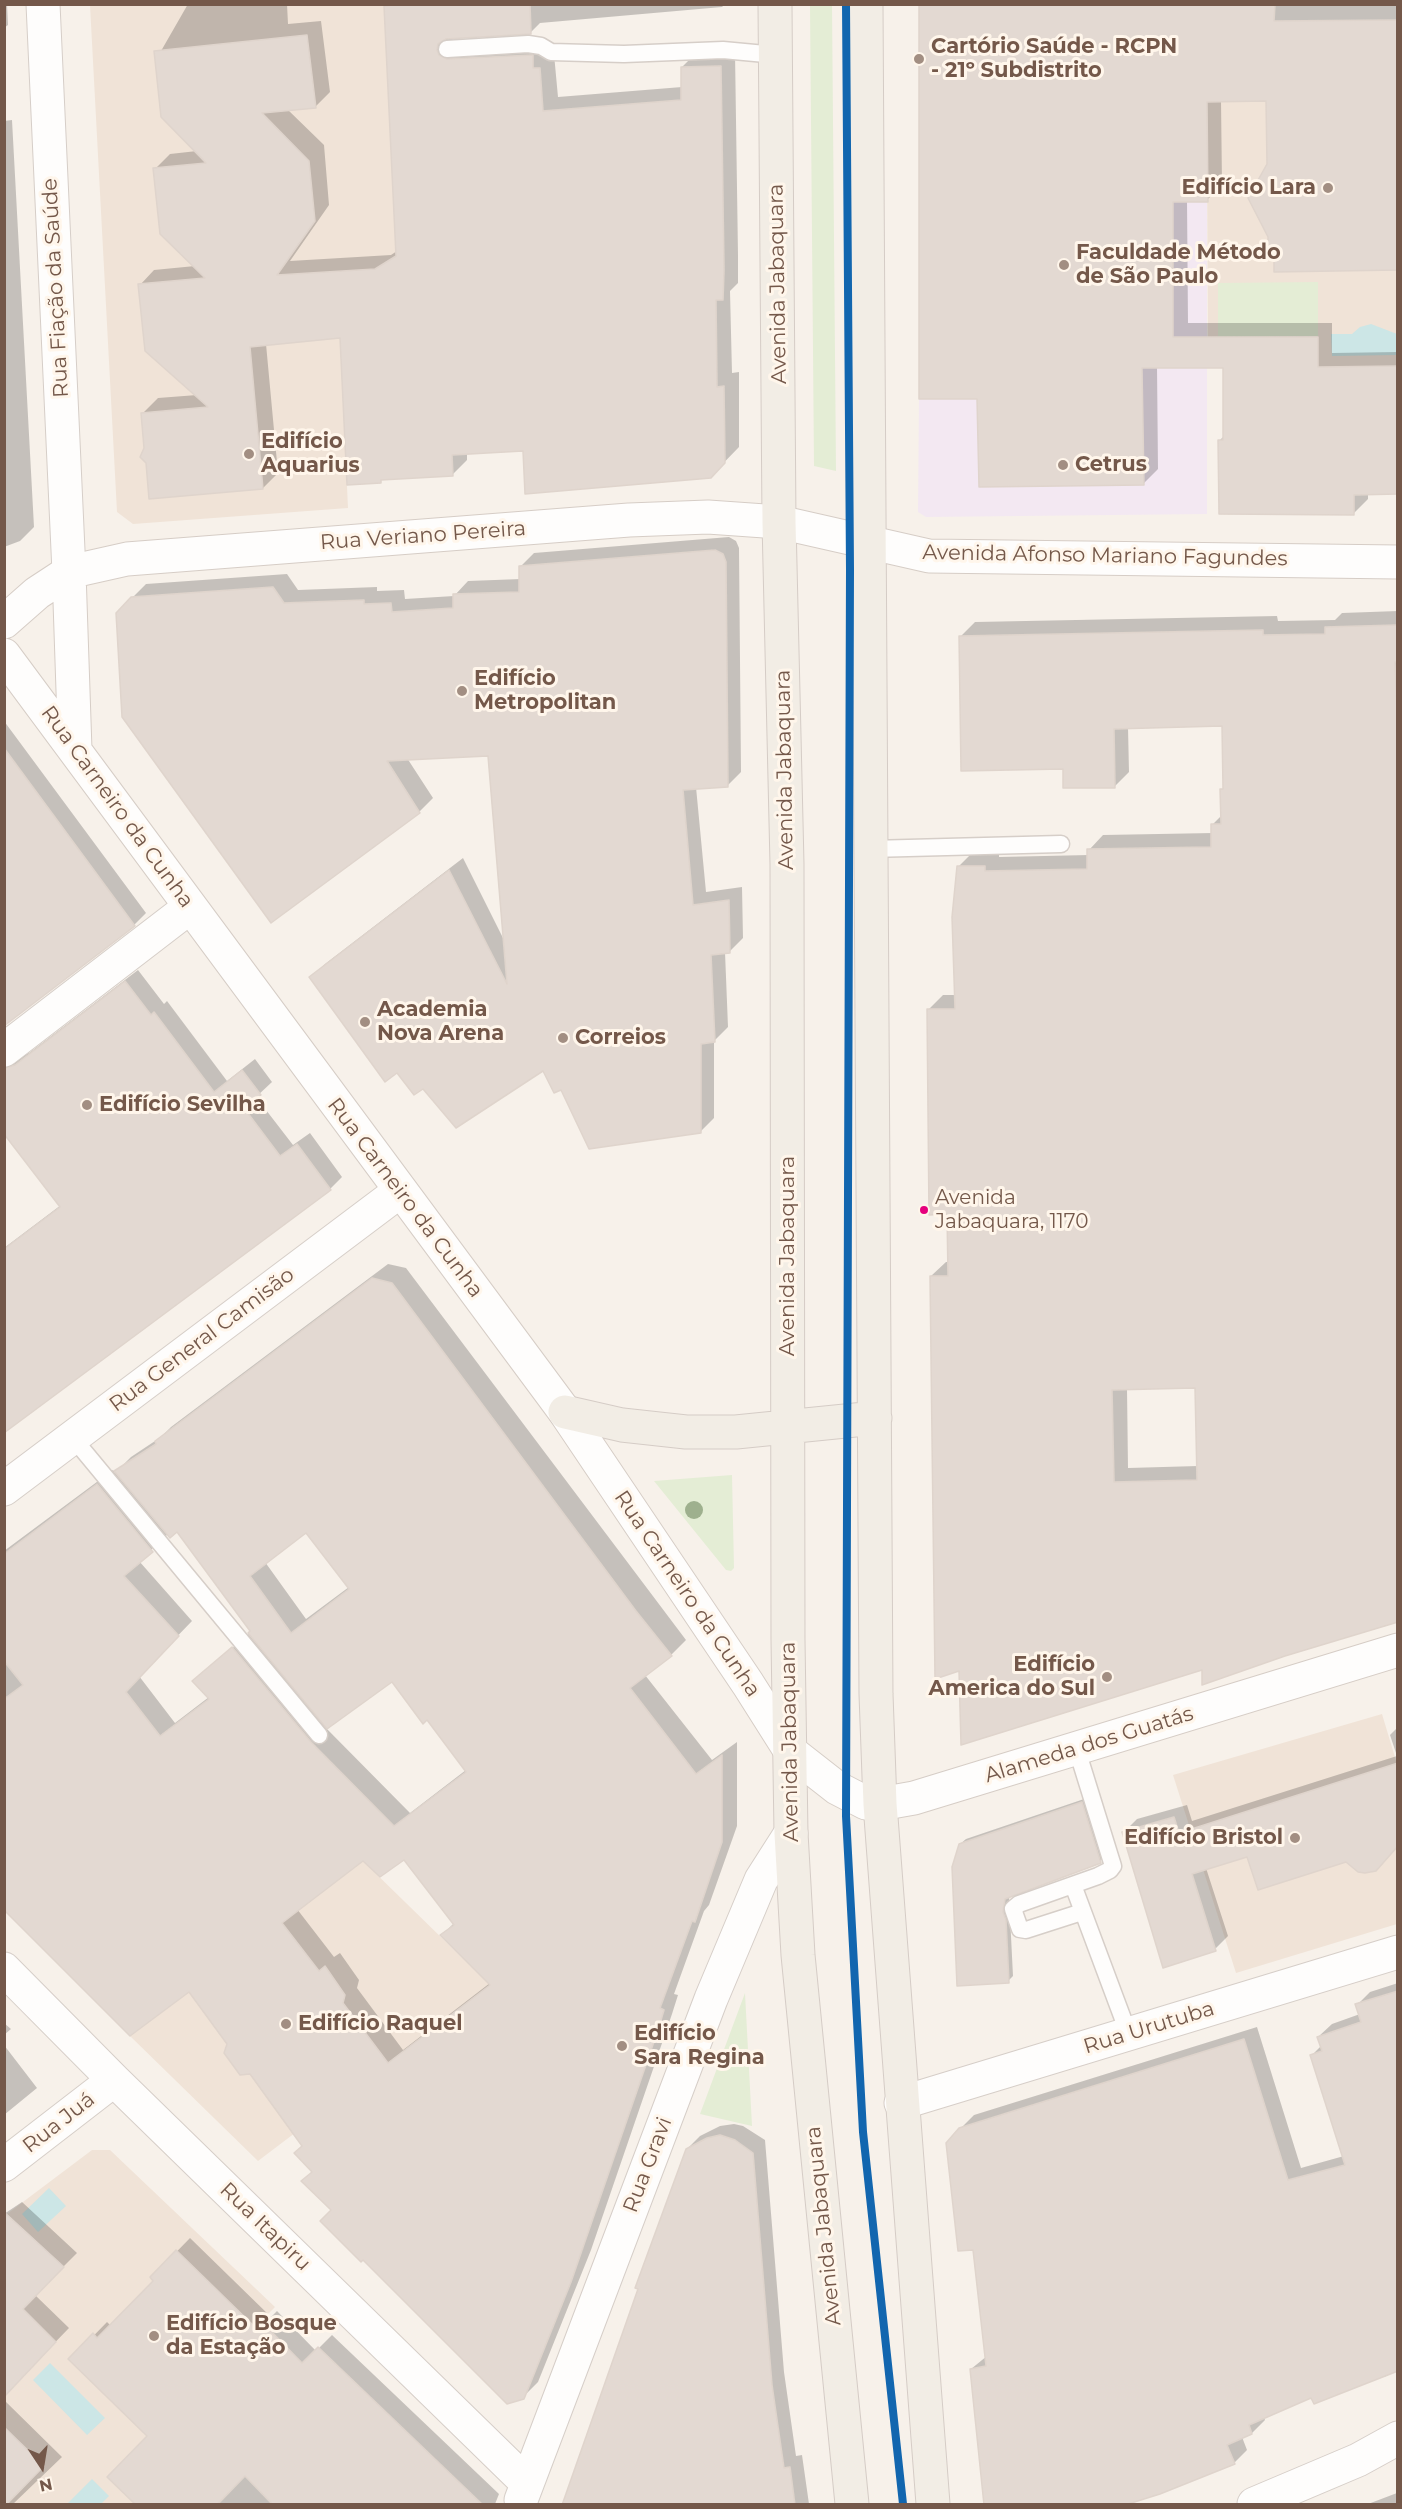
<!DOCTYPE html>
<meta charset="utf-8">
<style>
body{margin:0}
#map{position:relative;width:1402px;height:2509px;overflow:hidden;background:#f7f1ea;font-family:Montserrat,sans-serif}
canvas{display:block}
.frame{position:absolute;inset:0;border:6px solid #74584a;pointer-events:none}
.north{position:absolute;left:12px;top:2437px;width:60px;height:60px;-webkit-text-stroke:4px #fff6eb;paint-order:stroke;rotate:168deg;font-size:16px;font-weight:700;line-height:24px;text-align:center;color:#74584a}
.north::after{content:'';display:block;margin:auto;width:21px;height:27px;background:#74584a;clip-path:polygon(50% 0,100% 100%,50% 72%,0 100%)}
</style>
<div id="map">
<canvas width="1402" height="2509"></canvas>
<div class="frame"></div>
<div class="north">N</div>
</div>
<script>
const g = document.querySelector('canvas').getContext('2d');
g.lineJoin = 'round';
function fill(path, color) { g.fillStyle = color; g.fill(path, 'evenodd'); }
const poly = rows => new Path2D(rows.map(r => 'M' + r).join(''));
function strokePath(path, color, width, dash) { g.strokeStyle = color; g.lineWidth = width; g.lineCap = dash ? 'butt' : 'round'; g.setLineDash(dash || []); g.stroke(path); }
function label(font, color, halo, rows, align = 'center') {
  g.font = font + ' Montserrat,sans-serif'; g.lineWidth = 6; g.setLineDash([]); g.textBaseline = 'middle'; g.strokeStyle = halo; g.fillStyle = color; for (const [text, x, y, turn = 0] of rows) {
    g.save(); g.translate(x, y); g.rotate((+turn || 0) * Math.PI / 180); g.textAlign = isNaN(turn) ? turn : align; if (halo) g.strokeText(text, 0, 0); g.fillText(text, 0, 0); g.restore();
  }
}
fill(poly([
 [90,5,384,5,397,268,337,272,348,508,133,524,117,512],
 [1397,91,1397,367,1318,367,1317,336,1208,337,1207,160,1125,102],
 [1382,1714,1397,1764,1397,1924,1236,1973,1173,1775],
 [363,1861,490,1985,258,2161,130,2036],
 [92,2150,110,2150,275,2307,107,2477,136,2504,5,2504,4,2378,14,2387,56,2343,22,2310,64,2267,7,2214]
]), '#f0e3d7');
fill(poly([
 [1207,160,1207,514,926,517,918,512,919,399,988,399,919,340]
]), '#f3e8f2');
fill(poly([
 [810,5,832,5,836,471,814,466],
 [1318,282,1318,336,1218,337,1218,283],
 [732,1475,734,1568,731,1571,726,1570,654,1481],
 [745,1993,752,2126,700,2114]
]), '#e4edd5');
fill(poly([
 [1371,324,1397,334,1397,355,1332,356,1331,334,1352,334,1360,327],
 [49,2188,66,2206,38,2232,22,2214],
 [50,2363,105,2418,87,2435,33,2380],
 [92,2479,109,2496,101,2504,67,2504]
]), '#cce6e6');
fill(poly([
 [4,4,7,4,8,25,4,28],
 [188,4,287,4,288,24,321,21,330,92,315,107,287,109,324,145,329,205,290,261,391,255,397,251,386,7,388,4,725,4,722,7,540,23,531,32,452,37,453,41,554,54,558,97,682,87,682,67,697,52,735,52,738,255,738,283,730,291,732,373,739,372,739,447,710,477,524,449,467,452,467,460,452,475,383,478,380,481,341,336,266,344,278,473,263,488,146,448,143,413,158,398,197,395,140,285,154,270,195,266,155,169,170,154,197,151,157,58],
 [920,4,1398,4,1398,268,1268,164,1268,100,1221,100,1222,185,1207,200,1187,200,1188,323,1332,323,1332,353,1398,352,1398,494,1368,494,1368,499,1354,513,1220,440,1224,436,1224,366,1157,366,1158,469,1144,483,979,397],
 [12,120,34,527,20,541,4,547,4,121],
 [729,537,736,541,739,548,741,772,728,785,696,787,706,892,742,887,743,938,729,952,725,952,728,1027,714,1041,714,1118,700,1132,562,1088,543,1069,423,1087,397,1071,311,977,325,964,463,858,504,940,489,755,407,758,433,798,419,812,132,598,146,584,287,574,298,590,377,587,377,591,404,590,405,599,454,596,468,581,521,579,520,567,534,553],
 [1398,611,1398,1620,1203,1682,1203,1668,961,1669,931,1276,946,1262,949,1262,949,1213,928,1010,943,995,956,995,958,867,973,852,999,852,999,857,1089,855,1089,850,1103,835,1213,833,1212,825,1222,815,1222,790,1224,787,1223,725,1128,727,1129,772,1114,787,1064,768,960,637,975,622,1277,616,1278,621,1335,620,1342,613],
 [1196,1387,1198,1466,1128,1468,1127,1388],
 [4,721,146,913,134,925,4,1024],
 [138,970,164,1004,167,1001,227,1081,255,1059,272,1082,256,1097,293,1145,310,1133,342,1177,330,1189,4,1341,4,1248,61,1205,4,1131,4,1052,20,1057,29,1053],
 [388,1264,406,1268,686,1640,671,1655,645,1675,712,1760,737,1742,737,1826,709,1905,704,1911,674,1994,678,1995,672,2014,591,2250,538,2382,523,2397,333,2210,303,2146,189,1990,4,1909,4,1551,113,1470,115,1473,131,1457,161,1437,171,1427],
 [177,1530,252,1631,195,1681,209,1697,175,1723,139,1676,192,1621,139,1561,168,1534],
 [307,1531,349,1587,306,1619,265,1562],
 [393,1680,428,1718,466,1770,410,1813,326,1728],
 [404,1857,454,1923,442,1935,490,1983,403,2050,357,1988,359,1980,340,1953,334,1957,297,1909,364,1859],
 [1398,1727,1398,1846,1347,1860,1248,1855,1206,1868,1228,1936,1215,1949,1124,1832,1137,1819,1187,1805,1192,1821,1397,1756,1390,1735],
 [1087,1798,1105,1856,1100,1861,1009,1896,1013,1976,1008,1981,960,1844,966,1839],
 [1398,1983,1398,2370,1384,2377,1383,2375,1312,2396,1264,2417,1265,2420,1252,2433,1242,2437,1247,2450,1234,2463,971,2369,987,2356,960,2129,974,2115,1257,2027,1301,2168,1344,2156,1312,2055,1321,2046,1318,2037,1332,2024,1360,2014,1357,2005,1370,1992],
 [4,2023,11,2029,4,2035],
 [4,2045,37,2088,4,2115],
 [734,2124,743,2126,765,2140,784,2372,796,2456,802,2455,809,2504,564,2504,687,2149,700,2136,720,2126],
 [22,2202,77,2253,35,2295,69,2328,4,2395,4,2214],
 [190,2238,271,2317,277,2311,316,2351,332,2335,499,2494,495,2504,138,2504,149,2436,71,2359,107,2322,111,2326,155,2281,152,2277],
 [4,2400,62,2457,13,2504,4,2504],
 [1397,2493,1398,2504,1368,2504]
]), '#0003');
const building = poly([
 [404,4,530,4,531,34,446,39,438,44,437,50,439,55,447,59,533,55,533,68,540,68,543,111,681,100,681,67,721,66,724,270,723,300,716,300,717,387,724,386,725,463,711,478,525,494,523,451,452,455,453,476,381,480,381,483,347,485,340,338,250,347,263,489,149,499,146,463,140,457,144,448,141,413,208,407,145,351,138,284,205,278,160,234,153,168,206,163,161,117,154,51,307,35,316,108,262,113,309,161,315,221,277,275,375,269,396,256,384,6,404,4],
 [919,4,1275,4,1274,21,1398,20,1398,270,1274,272,1274,254,1268,254,1268,237,1248,198,1267,164,1266,101,1207,102,1208,202,1173,202,1173,337,1318,337,1318,367,1398,366,1398,494,1354,495,1354,515,1219,514,1218,440,1223,440,1223,368,1142,368,1144,485,979,487,977,399,919,399,919,4],
 [715,550,723,554,726,562,728,787,683,790,693,905,729,900,730,953,711,955,715,1042,701,1044,701,1133,589,1149,561,1090,554,1093,543,1071,456,1128,423,1089,414,1095,397,1073,385,1082,309,977,449,870,507,984,488,756,387,761,420,813,271,923,122,717,116,613,131,597,273,587,284,603,364,600,364,604,391,603,392,612,453,608,453,594,519,592,519,566,715,550],
 [1398,625,1398,662,1395,662,1398,737,1398,1622,1285,1656,1202,1685,1202,1670,961,1745,959,1671,935,1679,930,1276,948,1276,947,1214,929,1215,927,1009,955,1009,952,917,957,866,985,866,985,871,1087,869,1087,849,1211,847,1211,824,1221,824,1220,789,1223,789,1222,726,1114,729,1115,788,1063,788,1063,769,961,771,959,636,1263,630,1263,635,1325,634,1325,627,1398,625],
 [1195,1388,1197,1480,1114,1482,1112,1390,1195,1388],
 [4,748,135,926,4,1026,4,748],
 [125,981,151,1015,154,1012,214,1092,242,1070,261,1095,244,1108,280,1156,297,1144,331,1190,4,1433,4,1249,60,1207,4,1134,4,1068,15,1065,125,981],
 [372,1278,392,1283,636,1611,672,1656,630,1688,696,1774,722,1755,722,1842,695,1922,692,1921,660,2008,664,2010,658,2030,571,2282,524,2399,507,2404,363,2260,361,2262,320,2221,331,2210,301,2181,312,2172,294,2153,302,2146,250,2074,240,2075,224,2053,227,2044,189,1992,130,2036,4,1910,4,1699,23,1685,4,1661,4,1554,97,1484,153,1552,124,1576,179,1636,126,1692,160,1736,209,1699,192,1681,232,1647,311,1742,394,1826,466,1772,427,1720,423,1724,392,1682,327,1729,248,1633,250,1631,177,1532,170,1538,114,1471,156,1444,155,1441,372,1278],
 [306,1533,349,1589,291,1633,250,1576,306,1533],
 [404,1860,454,1925,440,1935,490,1985,388,2063,343,2003,345,1995,325,1966,319,1971,282,1923,363,1861,380,1877,404,1860],
 [1398,1763,1398,1846,1376,1871,1365,1873,1358,1872,1346,1862,1258,1890,1247,1857,1192,1874,1216,1951,1163,1968,1122,1832,1174,1817,1179,1833,1398,1763],
 [1082,1802,1101,1863,1005,1899,1003,1912,1006,1920,1009,1983,957,1986,952,1867,959,1844,1082,1802],
 [1398,1991,1398,2371,1314,2404,1311,2398,1249,2425,1252,2434,1227,2445,1235,2464,1160,2494,1125,2505,984,2505,970,2369,986,2366,973,2250,958,2251,946,2143,959,2128,1244,2039,1288,2180,1345,2165,1310,2055,1322,2051,1317,2037,1361,2022,1355,2004,1398,1991],
 [720,2135,735,2140,753,2153,772,2385,784,2468,790,2467,795,2505,562,2505,638,2289,635,2288,686,2149,707,2138,720,2135],
 [4,2212,64,2267,23,2309,56,2342,4,2397,4,2212],
 [176,2250,257,2329,263,2323,302,2363,318,2347,483,2505,273,2505,245,2476,217,2505,136,2505,107,2477,147,2436,68,2359,93,2333,97,2338,153,2281,150,2277,176,2250],
 [4,2427,44,2466,6,2505,4,2505,4,2427]
]);
fill(building, '#e3d9d2');
strokePath(building, '#dfd4cc', 1.5);
const lane = poly([
 [447,49,528,44,541,46,551,52,624,54,723,50,776,55],
 [870,849,1061,844],
 [73,1438,319,1735],
 [1077,1750,1113,1866,1110,1870,1098,1876,1019,1904,1013,1909,1020,1929,1026,1930,1082,1912],
 [1073,1885,1129,2035]
]);
const street = poly([
 [43,4,69,572],
 [4,1050,190,907],
 [4,1489,400,1191],
 [4,1969,114,2080,527,2483],
 [901,2103,1398,1952],
 [4,2165,114,2080],
 [521,2500,711,1999,761,1880,791,1833],
 [1254,2504,1358,2460,1398,2438]
]);
const secondary = poly([
 [69,572,75,750],
 [4,622,37,593,69,572,127,559,629,520,708,517,779,522,929,556,1398,562],
 [4,655,565,1412,748,1684,791,1752,837,1788,866,1803,880,1804,914,1798,1398,1650]
]);
const primary = poly([
 [775,4,779,522,787,864,788,1640,791,1833,798,1955,852,2504],
 [866,4,876,1694,880,1804,933,2504],
 [565,1412,622,1425,686,1432,736,1432,875,1418]
]);
strokePath(lane, '#d6cec8', 19);
strokePath(street, '#d6cec8', 35);
strokePath(secondary, '#d6cdc6', 35);
strokePath(primary, '#d5ccc6', 35);
strokePath(lane, '#fefdfc', 16);
strokePath(street, '#fefdfc', 33);
strokePath(secondary, '#fefdfc', 33);
strokePath(primary, '#f2ede5', 33);
strokePath(poly([
 [846,4,850,570,846,1816,863,2132,903,2504]
]), '#1266af', 8);
g.fillStyle = '#9eb08e';
for (const [x, y] of [
 [694,1510]
]) { g.beginPath(); g.arc(x, y, 9, 0, 2 * Math.PI); g.fill(); }
for (const [x, y, r, color] of [
 [919,59,6,"#a28e82"],
 [1328,188,6,"#a28e82"],
 [1064,265,6,"#a28e82"],
 [249,454,6,"#a28e82"],
 [1063,465,6,"#a28e82"],
 [462,691,6,"#a28e82"],
 [365,1022,6,"#a28e82"],
 [563,1038,6,"#a28e82"],
 [87,1105,6,"#a28e82"],
 [924,1210,5,"#e5007d"],
 [1107,1677,6,"#a28e82"],
 [1295,1838,6,"#a28e82"],
 [286,2024,6,"#a28e82"],
 [622,2046,6,"#a28e82"],
 [154,2336,6,"#a28e82"]
]) { const dot = new Path2D(); dot.arc(x, y, r, 0, 2 * Math.PI); g.fillStyle = color; g.fill(dot); strokePath(dot, '#fff6eb', 2); }
label('20px', '#74584a', '#fff6eb', [
 ["Avenida",935,1198],
 ["Jabaquara, 1170",935,1222]
], 'left');
label('bold 21px', '#74584a', '#fff6eb', [
 ["Cartório Saúde - RCPN",931,47],
 ["- 21º Subdistrito",931,71],
 ["Edifício Lara",1316,188,"right"],
 ["Faculdade Método",1076,253],
 ["de São Paulo",1076,277],
 ["Edifício",261,442],
 ["Aquarius",261,466],
 ["Cetrus",1075,465],
 ["Edifício",474,679],
 ["Metropolitan",474,703],
 ["Academia",377,1010],
 ["Nova Arena",377,1034],
 ["Correios",575,1038],
 ["Edifício Sevilha",99,1105],
 ["Edifício",1095,1665,"right"],
 ["America do Sul",1095,1689,"right"],
 ["Edifício Bristol",1283,1838,"right"],
 ["Edifício Raquel",298,2024],
 ["Edifício",634,2034],
 ["Sara Regina",634,2058],
 ["Edifício Bosque",166,2324],
 ["da Estação",166,2348]
], 'left');
label('21px', '#74584a', '#fff6eb', [
 ["Avenida Jabaquara",778,284,-91],
 ["Rua Fiação da Saúde",56,288,-93],
 ["Rua Veriano Pereira",423,536,-4],
 ["Avenida Afonso Mariano Fagundes",1105,556,1],
 ["Avenida Jabaquara",785,770,-91],
 ["Rua Carneiro da Cunha",117,807,54],
 ["Rua Carneiro da Cunha",405,1198,53],
 ["Avenida Jabaquara",788,1256,-90],
 ["Rua General Camisão",202,1340,-37],
 ["Rua Carneiro da Cunha",687,1594,56],
 ["Avenida Jabaquara",790,1742,-91],
 ["Alameda dos Guatás",1089,1745,-17],
 ["Rua Urutuba",1149,2028,-17],
 ["Rua Juá",59,2123,-38],
 ["Rua Gravi",648,2165,-69],
 ["Avenida Jabaquara",824,2226,-96],
 ["Rua Itapiru",265,2227,44]
]);
</script>
